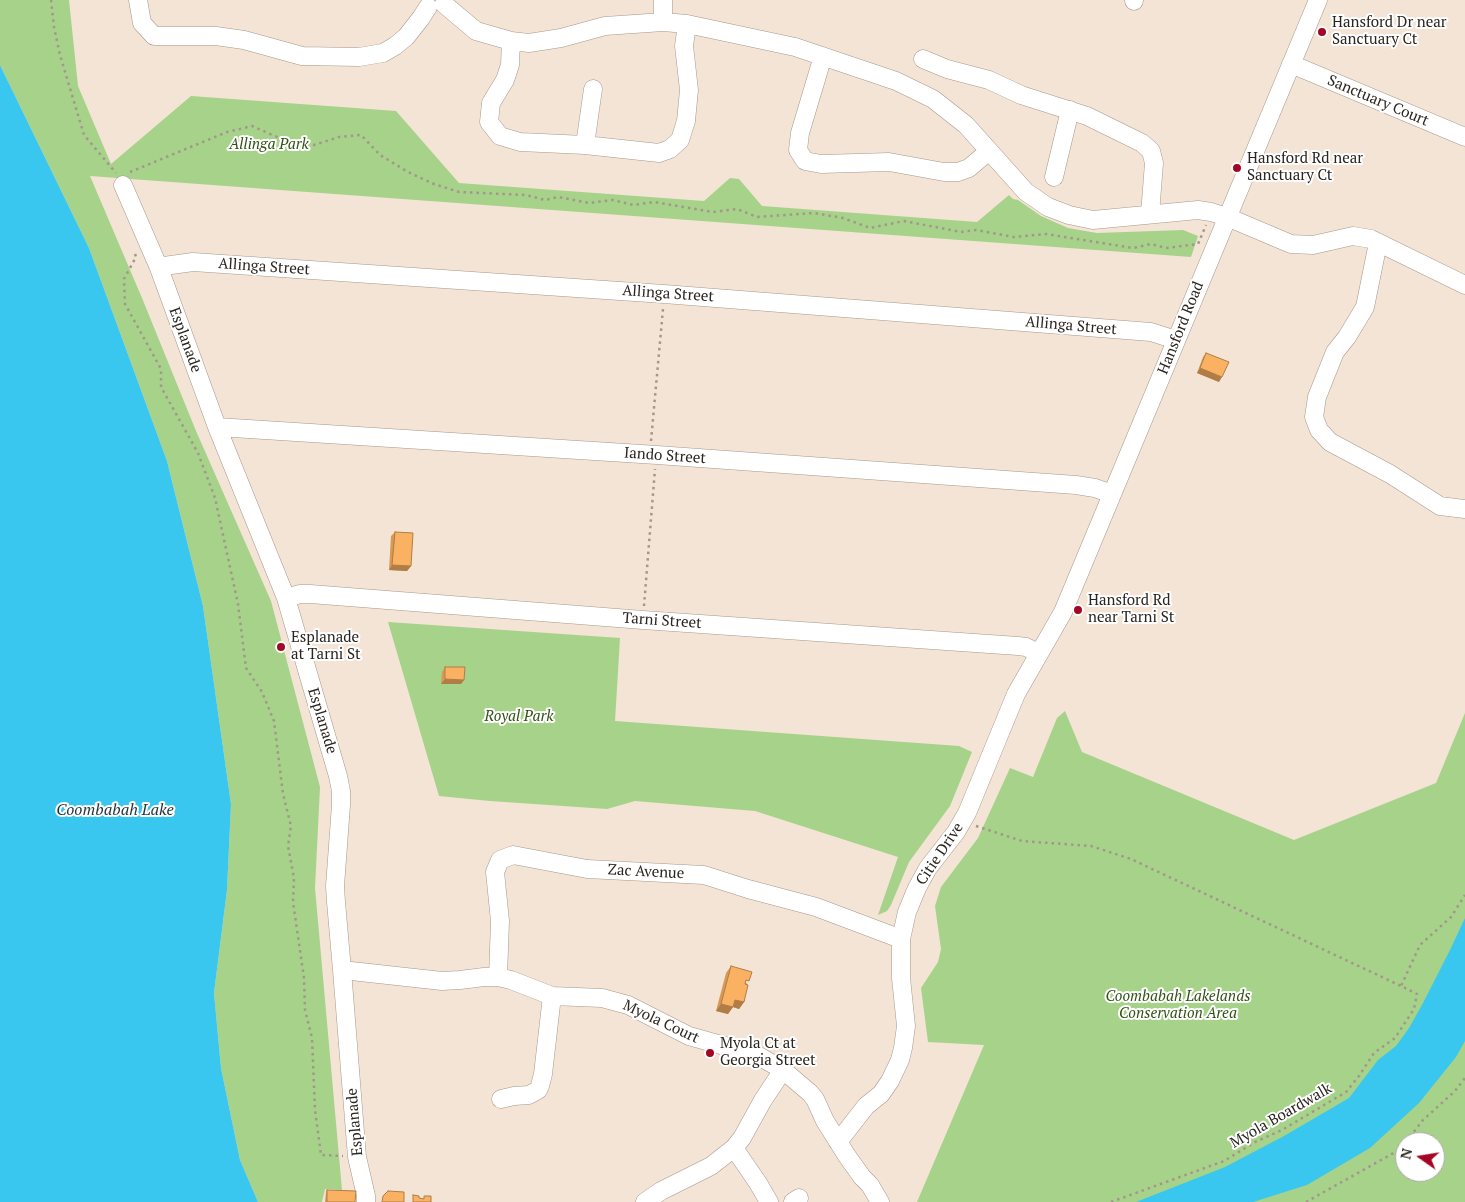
<!DOCTYPE html>
<style>
body{margin:0}
#map{position:relative;width:1465px;height:1202px;overflow:hidden;background:#f3e4d5;font-family:"PT Serif",serif}
canvas{display:block}
.north{position:absolute;left:1395px;top:1132px;width:50px;height:50px;box-sizing:border-box;background:#fff;border:1px solid #aaa8a5;border-radius:50%;rotate:283deg;font-size:14px;font-weight:700;line-height:20px;text-align:center;color:#2a251f}
.north::after{content:'';display:block;margin:auto;width:18px;height:22px;background:#a30625;clip-path:polygon(50% 0,100% 100%,50% 72%,0 100%)}
</style>
<div id="map">
<canvas width="1465" height="1202"></canvas>
<div class="north">N</div>
</div>
<script>
const g = document.querySelector('canvas').getContext('2d');
g.lineJoin = 'round';
function fill(path, color) { g.fillStyle = color; g.fill(path, 'evenodd'); }
const poly = rows => new Path2D(rows.map(r => 'M' + r).join(''));
function strokePath(path, color, width, dash) { g.strokeStyle = color; g.lineWidth = width; g.lineCap = dash ? 'butt' : 'round'; g.setLineDash(dash || []); g.stroke(path); }
function label(font, color, halo, rows, align = 'center') {
  g.font = font + ' "PT Serif",serif'; g.lineWidth = 4; g.setLineDash([]); g.textBaseline = 'middle'; g.strokeStyle = halo; g.fillStyle = color; for (const [text, x, y, turn = 0] of rows) {
    g.save(); g.translate(x, y); g.rotate((+turn || 0) * Math.PI / 180); g.textAlign = isNaN(turn) ? turn : align; if (halo) g.strokeText(text, 0, 0); g.fillText(text, 0, 0); g.restore();
  }
}
fill(poly([
 [0,0,69,0,78,86,111,164,191,96,396,111,459,183,704,201,730,178,739,179,762,206,977,222,1009,195,1013,199,1018,200,1041,216,1068,228,1097,233,1183,230,1198,236,1191,257,90,176,142,298,196,431,271,601,320,787,315,888,342,1190,325,1189,322,1202,258,1202,240,1160,221,1068,214,993,227,890,231,804,203,606,167,461,89,248,0,65],
 [388,622,620,638,615,721,959,746,972,752,950,806,909,862,891,905,887,911,878,915,898,857,755,811,635,801,607,809,490,801,439,796],
 [1065,711,1082,752,1294,840,1436,783,1465,713,1465,1202,917,1202,984,1045,928,1042,921,988,938,962,941,949,935,906,941,887,978,838,1010,768,1033,777,1057,718],
 [1405,1142,1435,1142,1435,1172,1405,1172]
]), '#a7d28a');
fill(poly([
 [0,65,89,248,167,461,203,606,231,804,227,890,214,993,221,1068,240,1160,258,1202,0,1202],
 [1465,918,1465,1041,1456,1057,1419,1103,1370,1148,1307,1185,1253,1202,1136,1202,1225,1167,1284,1136,1349,1098,1378,1060,1396,1046,1409,1028,1423,1003,1450,950]
]), '#3ac7ef');
const minor = poly([
 [138,0,142,23,154,36,216,36,244,40,302,56,359,57,383,53,395,46,406,37,421,18,428,7],
 [663,0,663,22],
 [1134,0,1134,1],
 [444,4,476,31,511,41,529,43,561,38,605,26,663,22,687,24,795,47,896,81,933,99,966,125,1026,192,1048,207,1069,215,1093,220,1198,210,1211,212,1227,217,1291,244,1313,245,1353,236,1371,239,1465,285],
 [511,41,510,65,505,80,491,103,489,122,500,136,520,142,585,145,659,153,670,149,680,140,686,121,689,90,684,46,687,24],
 [823,56,800,133,798,150,805,161,821,164,889,162,944,172,958,172,969,168,989,151],
 [923,59,947,69,989,80,1021,95,1087,116,1142,143,1151,151,1154,163,1150,214],
 [1291,64,1465,137],
 [585,145,593,89],
 [1054,177,1070,110],
 [123,185,159,268,217,427,286,598,338,776,341,791,341,805,335,886,336,902,342,970,357,1157,366,1196,366,1202],
 [1378,243,1365,307,1347,337,1335,352,1317,397,1314,417,1319,430,1330,442,1390,474,1440,506,1465,509],
 [159,268,164,266,193,262,664,294,1151,332,1176,340],
 [217,427,657,455,1076,485,1095,488,1112,494],
 [286,598,300,594,310,594,643,620,1018,646,1026,647,1038,653],
 [342,970,442,981,460,980,484,977,498,977,511,980,552,996,602,998,628,1005,689,1036,757,1055,783,1070,810,1093,815,1099,825,1121,847,1156,862,1177,870,1185,880,1202],
 [498,977,500,921,495,872,500,860,513,855,587,869,704,875,748,889,816,907,901,939],
 [501,1099,514,1096,529,1095,538,1090,540,1086,543,1074,552,996],
 [838,1142,866,1106,881,1094,890,1081,900,1060,903,1048,906,1026,901,978,901,939,907,912,917,888,928,868,956,832,967,813,1016,694,1063,612,1318,0],
 [734,1148,758,1183,769,1202],
 [645,1202,661,1191,711,1166,734,1148,742,1138,763,1100,783,1070],
 [793,1202,799,1198]
]);
strokePath(minor, '#a7988a', 19);
strokePath(poly([
 [51,0,54,27,60,55,84,135,116,173],
 [130,172,227,132,252,126,284,140,314,145,339,137,361,135,380,155,408,172,434,184,459,192,526,195,545,200,558,197,589,203,613,200,633,205,654,202,713,212,737,209,757,217,814,213,843,218,870,228,904,221,961,232,976,230,1014,237,1046,234,1133,248,1151,244,1166,248,1198,244,1206,225],
 [135,254,136,257,124,279,125,304,161,369,161,387,198,453,215,498,238,604,246,668,262,692,274,721,283,794,291,826,288,846,294,878,293,902,304,978,305,1010,312,1038,315,1110,321,1155,343,1156],
 [651,441,663,309],
 [644,606,655,469],
 [976,826,1022,841,1091,846,1131,859,1401,986],
 [1406,1142,1423,1120,1455,1091,1465,1078],
 [1111,1202,1224,1161,1255,1142,1282,1130,1346,1092,1359,1076,1374,1053,1395,1038,1414,1009,1417,994,1401,986,1420,945,1451,917,1465,895],
 [1306,1202,1399,1150,1405,1143]
]), '#a2978c', 2.5, [2.5, 4]);
strokePath(minor, '#fff', 18);
fill(poly([
 [1206,353,1219,382,1197,373,1203,357],
 [395,532,411,566,407,571,389,570,391,536],
 [445,667,464,680,461,684,441,684,442,672],
 [731,966,747,984,744,1002,739,1009,733,1007,728,1014,716,1011,726,973],
 [327,1190,355,1202,325,1202,326,1192]
]), '#d79954');
fill(poly([
 [1200,368,1222,377,1219,382,1197,373],
 [392,565,411,566,407,571,389,570],
 [445,679,464,680,461,684,441,684],
 [735,1000,744,1002,739,1009,733,1007,728,1014,716,1011,721,1004]
]), '#af7d45');
const building = poly([
 [1206,353,1229,362,1222,377,1200,368,1206,353],
 [395,532,413,533,411,566,392,565,395,532],
 [445,667,465,667,464,680,445,679,445,667],
 [731,966,752,972,749,981,746,980,745,984,748,985,744,1002,735,1000,733,1007,721,1004,731,966],
 [327,1190,356,1191,355,1202,327,1202,327,1190],
 [388,1191,404,1192,404,1202,382,1202,383,1196,388,1191],
 [413,1195,419,1196,419,1198,424,1199,424,1196,431,1196,431,1202,413,1202,413,1195]
]);
fill(building, '#fab262');
strokePath(building, '#af7d45', 1);
for (const [x, y, r, color] of [
 [1322,32,5,"#a30625"],
 [1237,168,5,"#a30625"],
 [1078,610,5,"#a30625"],
 [281,647,5,"#a30625"],
 [710,1053,5,"#a30625"]
]) { const dot = new Path2D(); dot.arc(x, y, r, 0, 2 * Math.PI); g.fillStyle = color; g.fill(dot); strokePath(dot, '#fff', 2); }
label('15px', '#2a251f', '#fff', [
 ["Hansford Dr near",1332,23],
 ["Sanctuary Ct",1332,40],
 ["Hansford Rd near",1247,159],
 ["Sanctuary Ct",1247,176],
 ["Hansford Rd",1088,601],
 ["near Tarni St",1088,618],
 ["Esplanade",291,638],
 ["at Tarni St",291,655],
 ["Myola Ct at",720,1044],
 ["Georgia Street",720,1061]
], 'left');
label('15px', '#2a251f', '#fff', [
 ["Sanctuary Court",1378,101,23],
 ["Allinga Street",264,267,4],
 ["Allinga Street",668,294,4],
 ["Allinga Street",1071,326,5],
 ["Hansford Road",1181,328,-68],
 ["Esplanade",185,340,70],
 ["Iando Street",665,456,4],
 ["Tarni Street",662,621,4],
 ["Esplanade",322,721,73],
 ["Citie Drive",940,854,-56],
 ["Zac Avenue",646,872,3],
 ["Myola Court",661,1022,25],
 ["Myola Boardwalk",1281,1116,-30],
 ["Esplanade",355,1122,-95]
]);
label('italic 15px', '#315115', '#fff', [
 ["Allinga Park",269,145],
 ["Royal Park",519,717],
 ["Coombabah Lakelands",1178,997],
 ["Conservation Area",1178,1014]
]);
label('italic 16px', '#1e343c', '#fff', [
 ["Coombabah Lake",115,810]
]);
</script>
